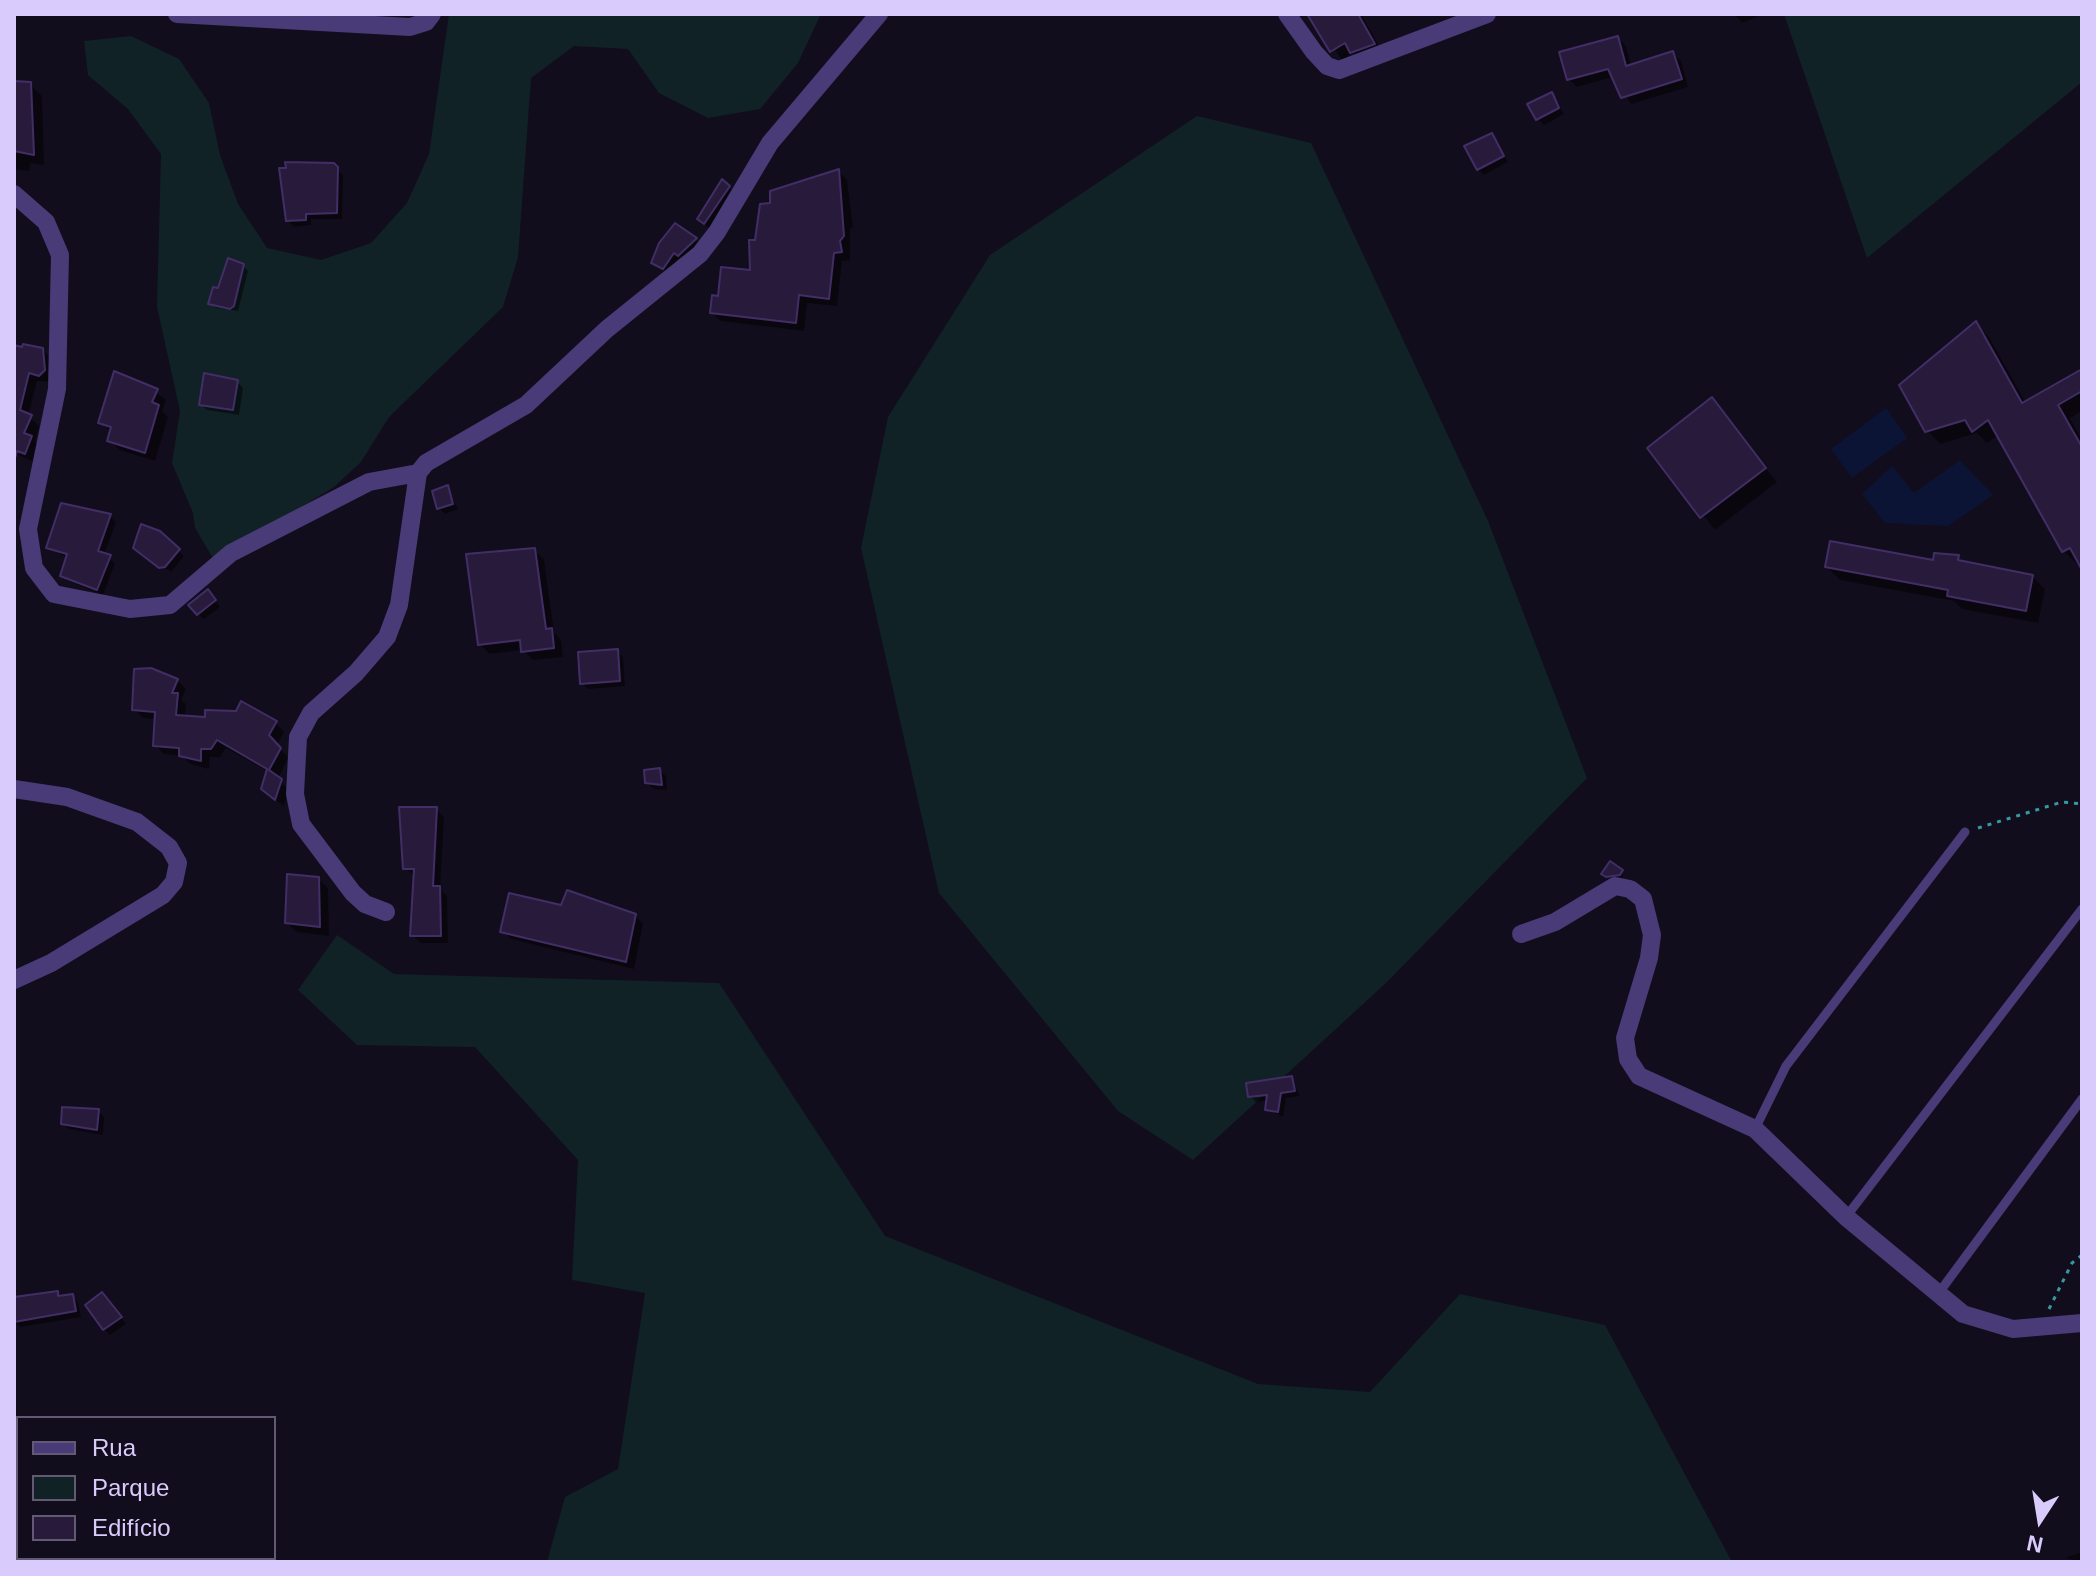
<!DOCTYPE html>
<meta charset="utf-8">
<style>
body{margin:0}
#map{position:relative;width:2096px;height:1576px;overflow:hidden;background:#120d1c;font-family:Arial,sans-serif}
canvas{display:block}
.frame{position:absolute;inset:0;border:16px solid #d9cbfb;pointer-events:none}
.legend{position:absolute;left:16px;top:1416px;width:260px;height:144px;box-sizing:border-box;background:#120d1c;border:2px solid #625975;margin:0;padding:10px 14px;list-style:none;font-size:24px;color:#d9cbfb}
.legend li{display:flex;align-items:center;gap:16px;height:40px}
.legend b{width:40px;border:2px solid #625975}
.north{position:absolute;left:2000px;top:1480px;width:80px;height:80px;-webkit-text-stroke:6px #120d1c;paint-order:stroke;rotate:192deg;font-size:22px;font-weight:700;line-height:32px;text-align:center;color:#d9cbfb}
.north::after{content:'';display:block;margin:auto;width:28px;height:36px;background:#d9cbfb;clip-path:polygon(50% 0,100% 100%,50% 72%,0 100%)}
</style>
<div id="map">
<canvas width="2096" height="1576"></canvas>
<div class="frame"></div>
<ul class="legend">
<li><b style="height:10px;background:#483b78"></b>Rua</li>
<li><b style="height:22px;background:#102225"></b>Parque</li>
<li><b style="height:22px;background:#271a3b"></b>Edifício</li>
</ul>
<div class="north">N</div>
</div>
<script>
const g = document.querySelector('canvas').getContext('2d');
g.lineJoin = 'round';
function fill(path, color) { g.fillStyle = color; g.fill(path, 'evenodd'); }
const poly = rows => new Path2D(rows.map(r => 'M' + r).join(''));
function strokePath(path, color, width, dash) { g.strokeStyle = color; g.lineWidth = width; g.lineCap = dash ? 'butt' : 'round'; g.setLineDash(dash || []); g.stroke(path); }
fill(poly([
 [449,14,821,14,798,63,760,109,708,118,659,93,628,49,574,46,531,78,518,257,503,307,389,417,361,462,334,487,214,560,195,528,193,513,172,463,180,411,157,307,161,154,128,109,88,75,84,41,131,36,179,59,209,103,220,155,238,204,267,248,321,260,371,243,407,203,429,154],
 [1784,14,2082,14,2082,82,1867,258],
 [1197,116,1311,143,1488,521,1587,778,1386,983,1193,1160,1118,1111,939,893,861,548,888,417,990,255],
 [337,935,394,974,719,983,885,1236,1258,1384,1370,1392,1460,1294,1605,1325,1732,1562,547,1562,565,1497,618,1469,645,1293,572,1280,578,1160,475,1047,357,1045,298,990]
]), '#102225');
fill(poly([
 [1886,408,1907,438,1852,478,1831,449],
 [1960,460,1993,495,1948,526,1885,523,1862,494,1892,466,1914,493]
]), '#0c1436');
fill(poly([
 [1310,14,1361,14,1383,53,1362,61,1354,53,1342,60],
 [1734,14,1764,14,1742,23],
 [1618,38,1626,46,1631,66,1673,53,1681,61,1688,87,1631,104,1613,77,1577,87,1569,79],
 [14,83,30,84,42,96,44,165,30,163,29,171,14,169],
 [1551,95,1564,114,1544,125,1538,119],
 [1492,135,1508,162,1484,175,1478,169],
 [333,165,343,175,342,219,311,219,311,225,294,227,287,221],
 [839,171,847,180,853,228,850,229,850,260,842,261,837,306,807,303,804,331,721,321,712,313,720,298,753,272,757,242,772,205],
 [722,182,734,192,709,228,700,219],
 [676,225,702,245,685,261,680,257,669,273,653,263],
 [243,266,248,271,238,311,216,308,211,303],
 [1976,324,1989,337,2026,403,2082,371,2082,411,2070,418,2082,440,2082,562,2077,564,2064,551,1999,435,1987,443,1977,433,1940,444,1927,430],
 [14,347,43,350,51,359,52,382,37,381,28,416,39,426,35,442,39,446,34,462,16,454,14,457],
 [116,373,143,382,166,400,162,411,168,417,155,461,119,450,110,440,112,432,100,422],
 [237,382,243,388,239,415,207,410,201,404],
 [1712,400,1777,482,1715,530,1650,448],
 [447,487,458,509,445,514,439,508],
 [110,516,116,522,104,555,115,563,103,595,68,581,62,575,68,558,48,548],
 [159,533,184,556,171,572,141,553],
 [534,550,544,560,554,632,561,640,563,657,533,660,523,650,489,654,480,644],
 [1958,557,1965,564,2032,576,2045,589,2038,623,1962,609,1954,601,1840,580,1827,567,1934,562],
 [213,597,220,607,204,619,198,614],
 [617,651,623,657,625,686,588,689,582,683],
 [177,680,186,689,181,700,186,704,185,718,276,723,284,732,277,745,288,758,278,779,289,790,284,806,272,797,269,772,226,748,220,757,210,757,209,769,190,764,182,756,164,754,155,745,156,719,143,718,134,709],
 [660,770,666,776,667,790,653,789,647,782],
 [436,809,444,817,440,889,447,896,448,943,421,943,412,935,415,876,405,868],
 [1622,871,1623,877,1610,879,1603,873],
 [318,879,328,888,329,936,297,932,287,923],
 [562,908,635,915,643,924,634,969,511,939,503,931],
 [1291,1079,1300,1096,1286,1098,1283,1117,1267,1109,1268,1100,1256,1102,1250,1096],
 [98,1111,104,1117,103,1135,69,1129,63,1123],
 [57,1294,61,1298,72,1296,78,1302,81,1317,20,1327,14,1321,14,1299],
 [108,1300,126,1324,110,1335,104,1329],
 [2082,1552,2082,1562,2065,1558]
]), '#0007');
const building = poly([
 [1307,14,1358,14,1375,44,1350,53,1345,43,1330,52,1307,14],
 [1618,36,1626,66,1673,51,1682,79,1621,98,1608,69,1567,80,1559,52,1618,36],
 [14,81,31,82,34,155,14,151,14,81],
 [1552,92,1559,108,1536,120,1527,104,1552,92],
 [1492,133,1504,156,1477,170,1464,146,1492,133],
 [285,162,334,163,338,167,337,213,306,214,306,220,286,221,279,168,286,168,285,162],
 [839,169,844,236,840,241,842,252,834,253,829,299,799,295,796,323,710,313,712,295,718,296,721,267,750,270,749,240,755,240,760,204,770,203,770,191,839,169],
 [722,179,730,186,704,224,697,219,722,179],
 [675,223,697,238,678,256,674,253,663,269,651,263,659,243,675,223],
 [228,258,244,264,234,306,230,309,208,304,213,287,218,288,228,258],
 [1976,321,2022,403,2082,369,2082,391,2058,405,2082,447,2082,570,2070,548,2062,552,1988,420,1972,432,1965,420,1925,432,1899,385,1976,321],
 [23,344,43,348,45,370,39,376,29,373,20,410,32,415,24,433,32,436,25,454,17,451,15,458,14,345,22,347,23,344],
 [114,371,158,389,152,402,159,405,145,453,107,441,111,427,98,423,114,371],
 [204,373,238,380,233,410,199,405,204,373],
 [1712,397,1766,468,1700,518,1647,448,1712,397],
 [448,485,453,504,437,509,432,491,448,485],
 [61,503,111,514,98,551,111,555,97,590,60,576,67,554,46,548,61,503],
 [141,524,160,531,180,549,165,567,159,568,133,548,141,524],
 [1830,541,1933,560,1934,553,1959,555,1958,560,2033,575,2026,611,1947,596,1948,590,1825,567,1830,541],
 [535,548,546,629,552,628,554,648,521,652,520,640,478,645,466,554,535,548],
 [208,589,216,600,197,615,188,605,208,589],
 [618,649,620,681,580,684,578,652,618,649],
 [151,668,178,679,172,693,178,693,176,715,205,717,205,710,236,711,241,701,277,721,269,735,281,748,269,770,282,779,275,800,261,789,267,769,217,740,211,749,201,749,201,761,179,756,179,748,153,746,155,712,132,710,134,669,151,668],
 [660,768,662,785,645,783,644,770,660,768],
 [399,807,437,807,433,886,440,886,441,936,410,936,414,869,403,869,399,807],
 [1610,861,1623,870,1620,875,1606,877,1601,874,1610,861],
 [287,874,319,877,320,927,285,923,287,874],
 [567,890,636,914,626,962,500,932,509,893,561,905,567,890],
 [1292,1076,1295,1091,1281,1093,1278,1112,1265,1110,1267,1095,1248,1097,1246,1083,1292,1076],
 [62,1107,99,1109,97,1130,61,1124,62,1107],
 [58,1291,58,1296,73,1294,76,1311,14,1322,14,1297,58,1291],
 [102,1292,122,1317,103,1330,85,1305,102,1292]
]);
fill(building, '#271a3b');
strokePath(building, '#422e66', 2);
strokePath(poly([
 [1978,828,2062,802,2082,804],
 [2049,1309,2072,1263,2082,1255]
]), '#3599a6', 3, [4, 6]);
strokePath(poly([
 [1755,1129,1786,1066,1965,832],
 [1846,1217,2082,909],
 [1938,1294,2082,1099]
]), '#483b78', 9);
strokePath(poly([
 [177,14,410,27,426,22,432,14],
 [1287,14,1314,52,1327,66,1339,70,1487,14],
 [14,194,46,222,60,255,57,389,28,529,34,568,54,594,130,609,170,605,231,553,369,482,418,473],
 [14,789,67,797,137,822,169,847,178,863,174,882,163,895,51,963,14,980],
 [386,912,365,904,353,893,301,824,295,794,298,737,311,713,356,673,387,637,399,605,418,473,426,463,526,405,607,329,700,254,717,232,770,143,879,14],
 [1521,934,1555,922,1615,886,1630,889,1643,899,1652,935,1649,958,1625,1038,1628,1059,1639,1076,1755,1129,1846,1217,1963,1314,2013,1329,2082,1323]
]), '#483b78', 18);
</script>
